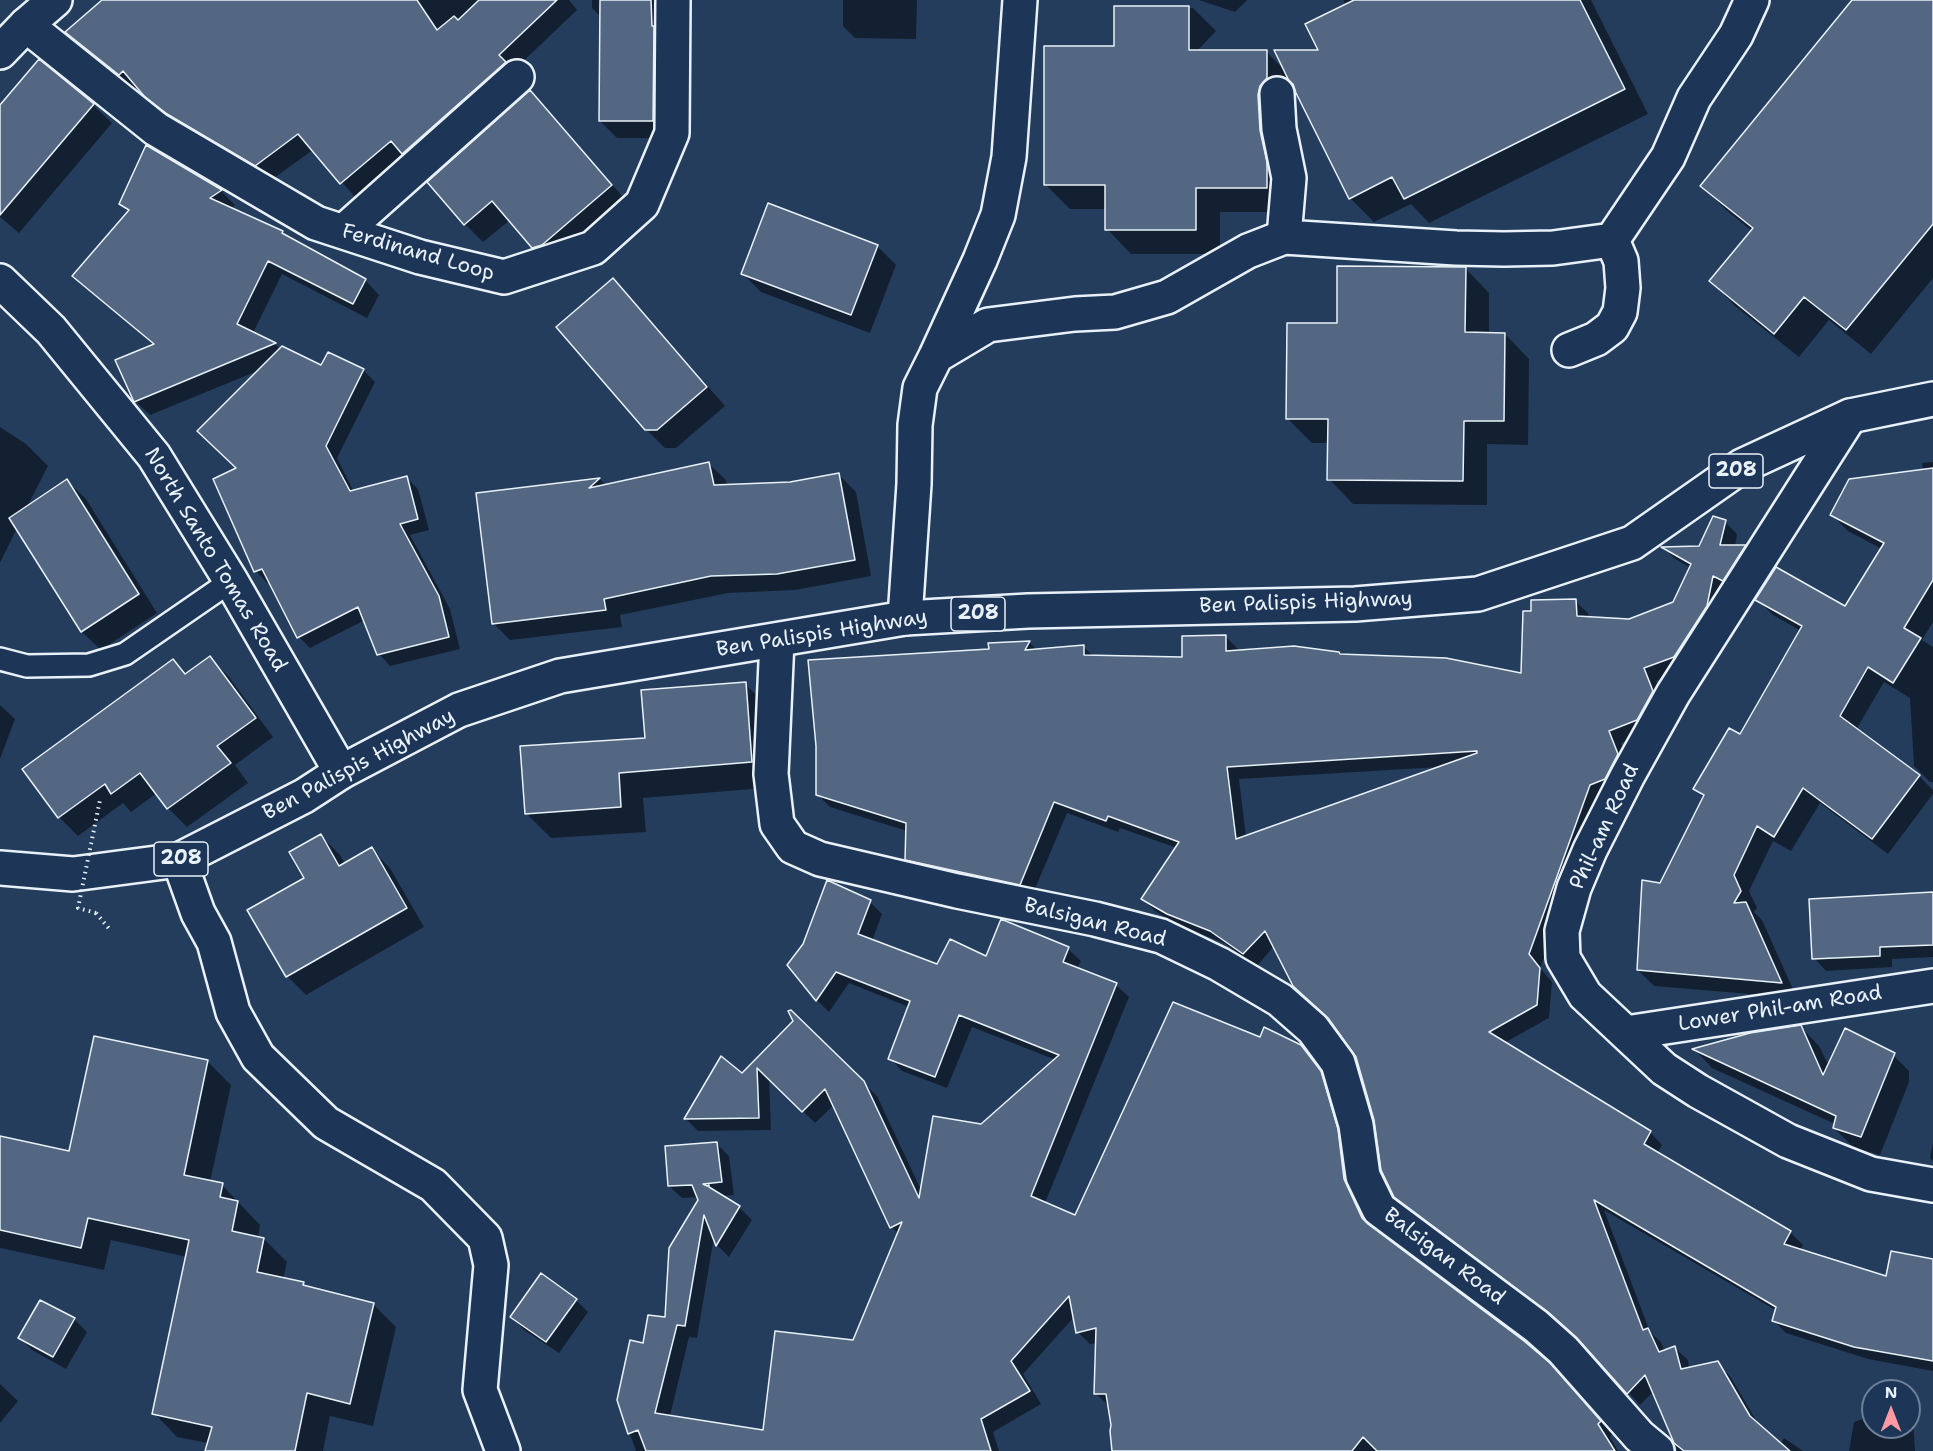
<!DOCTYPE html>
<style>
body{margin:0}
#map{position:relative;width:1933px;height:1451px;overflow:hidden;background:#253d5d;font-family:"Shantell Sans",sans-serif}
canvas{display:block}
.north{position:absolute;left:1861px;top:1379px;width:60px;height:60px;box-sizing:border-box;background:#1d3557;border:2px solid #6e8097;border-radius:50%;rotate:0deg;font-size:16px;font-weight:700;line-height:24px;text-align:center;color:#e8f1f8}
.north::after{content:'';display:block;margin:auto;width:21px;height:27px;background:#ff9aa2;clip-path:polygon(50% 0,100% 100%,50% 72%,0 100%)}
</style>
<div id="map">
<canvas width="1933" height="1451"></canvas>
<div class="north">N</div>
</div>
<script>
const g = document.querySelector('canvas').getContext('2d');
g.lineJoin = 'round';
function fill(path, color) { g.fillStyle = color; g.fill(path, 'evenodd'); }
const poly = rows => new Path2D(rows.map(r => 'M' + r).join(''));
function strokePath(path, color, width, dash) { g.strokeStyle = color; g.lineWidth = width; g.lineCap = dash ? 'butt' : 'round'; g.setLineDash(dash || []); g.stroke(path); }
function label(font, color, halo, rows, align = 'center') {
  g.font = font + ' "Shantell Sans",sans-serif'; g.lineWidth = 4.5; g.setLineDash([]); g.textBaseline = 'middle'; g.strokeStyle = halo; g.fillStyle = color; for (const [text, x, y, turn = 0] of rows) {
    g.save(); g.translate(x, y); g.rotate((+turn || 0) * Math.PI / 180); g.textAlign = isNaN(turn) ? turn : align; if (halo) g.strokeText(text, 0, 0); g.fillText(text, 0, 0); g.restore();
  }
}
fill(poly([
 [104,0,569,0,577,10,513,71,356,198,313,150,271,180,184,129,162,111,138,86,135,89,82,47,67,32],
 [592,0,667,0,670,138,617,138,600,121,601,17,592,8],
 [843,0,917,0,916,39,855,38,843,26],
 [1199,0,1247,0,1235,12],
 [1343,0,1591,0,1648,114,1429,223,1411,204,1374,222,1350,198,1294,83,1290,80,1290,212,1220,212,1220,254,1131,254,1107,229,1107,209,1070,209,1046,185,1116,48,1116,8,1193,8,1216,31,1197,51,1266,51,1285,71,1321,51,1346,5],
 [1854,0,1933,0,1933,278,1871,354,1829,320,1799,357,1735,306,1711,281,1752,231,1726,210,1702,186],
 [39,61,93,105,112,123,19,233,0,217,0,107],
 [530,93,548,111,630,205,552,266,510,220,483,242,465,224],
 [146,147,221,191,235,205,230,209,282,232,288,238,365,280,379,295,367,318,282,274,253,333,275,344,280,349,322,367,329,354,363,370,375,382,337,458,354,492,407,478,418,489,429,530,410,535,450,609,460,649,390,666,379,654,365,620,310,648,299,637,270,582,267,583,256,571,238,469,260,370,150,415,135,401,154,345,89,290,74,276,129,212,121,204],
 [877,246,896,265,870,333,761,292,742,273],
 [1465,268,1489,293,1489,334,1505,334,1529,359,1528,445,1487,444,1487,505,1353,504,1329,479,1329,443,1312,443,1287,418],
 [613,280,631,298,725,406,676,448,665,448,646,429],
 [0,427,26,444,48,466,27,507,67,481,86,499,157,613,101,650,82,632,17,528,0,563],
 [1933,462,1933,622,1922,640,1933,647,1933,782,1930,782,1914,766,1910,698,1884,682,1856,730,1919,776,1933,790,1933,794,1888,854,1820,803,1791,851,1773,841,1749,891,1757,908,1754,912,1762,920,1797,998,1654,986,1638,970,1661,885,1704,798,1695,789,1740,736,1801,631,1773,615,1757,599,1846,608,1882,549,1848,531,1832,515,1923,471,1922,463],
 [709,464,726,480,727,486,790,484,839,475,856,492,871,576,795,590,728,593,620,615,622,627,510,640,493,623,478,495,600,479,606,486],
 [1725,522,1737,534,1735,547,1745,546,1757,558,1687,669,1656,681,1665,705,1649,732,1621,743,1630,768,1602,797,1540,968,1552,982,1549,1018,1504,1043,1650,1132,1662,1145,1657,1154,1791,1233,1803,1245,1800,1251,1888,1278,1933,1260,1933,1371,1868,1359,1786,1333,1774,1321,1777,1311,1604,1210,1650,1332,1661,1342,1665,1352,1675,1348,1688,1360,1689,1368,1717,1363,1730,1376,1760,1427,1780,1444,1784,1438,1803,1451,1677,1451,1676,1445,1654,1391,1640,1405,1584,1343,1563,1324,1408,1209,1395,1196,1357,1057,1274,946,1257,966,1224,943,1181,926,1155,911,1143,899,1177,848,1120,828,1118,832,1067,813,1032,896,919,872,906,859,907,831,830,807,817,794,990,650,1029,642,1038,651,1084,647,1093,656,1184,658,1226,637,1238,649,1238,652,1340,655,1522,674,1575,601,1588,613,1588,618,1630,620,1674,603,1691,568,1675,559,1664,548,1700,547],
 [1440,767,1246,837,1239,779],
 [210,658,229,677,273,737,235,765,248,783,187,827,168,808,157,793,131,812,123,803,78,836,59,817,24,769,173,661,187,675],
 [745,684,770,709,777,787,643,798,646,832,551,838,526,813],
 [0,705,15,719,0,759],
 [321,836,340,855,345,864,371,849,390,868,424,927,306,995,287,976,306,878],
 [1933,893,1933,957,1892,959,1892,967,1826,971,1814,958],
 [870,902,882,914,872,941,938,966,1068,949,1081,961,1077,969,1116,985,1129,997,1045,1203,1076,1217,1260,1039,1300,1046,1314,1059,1333,1086,1358,1198,1374,1230,1562,1378,1612,1434,1610,1437,1618,1451,1118,1451,1109,1406,1095,1393,1097,1343,1090,1344,1078,1332,1075,1316,1023,1374,1041,1404,993,1432,999,1451,636,1451,618,1400,644,1345,666,1319,700,1200,699,1197,682,1198,669,1186,717,1144,729,1156,734,1195,719,1196,739,1207,752,1220,729,1257,717,1245,714,1237,697,1338,689,1337,670,1416,765,1431,854,1342,899,1234,891,1227,834,1105,815,1123,769,1078,771,1130,698,1131,686,1119,722,1058,742,1075,795,1022,790,1012,877,1096,922,1192,982,1126,1056,1060,972,1027,947,1088,902,1071,890,1058,909,1007,849,983,829,1012,817,1000],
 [1801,1027,1819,1046,1829,1066,1890,1052,1909,1071,1909,1082,1880,1155,1853,1147,1834,1128,1835,1124,1712,1068,1695,1050],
 [95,1038,208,1062,231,1085,210,1182,222,1185,260,1225,258,1238,264,1239,287,1262,283,1279,303,1283,308,1288,373,1304,396,1327,373,1426,330,1416,323,1451,206,1451,208,1443,177,1437,154,1413,187,1257,111,1240,104,1270,0,1248,0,1138,70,1153],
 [1933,1143,1933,1161,1930,1158],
 [576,1300,588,1312,559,1353,524,1330,512,1317],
 [41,1302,74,1319,87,1332,66,1369,32,1350,20,1338],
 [0,1384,18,1401,0,1423],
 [1909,1414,1913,1418,1915,1451,1849,1451,1854,1422,1873,1415,1873,1427,1909,1427]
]), '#0007');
const building = poly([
 [102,0,417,0,437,30,454,16,458,20,479,0,557,0,499,55,506,62,402,154,391,141,340,184,298,134,255,166,167,114,144,96,123,71,119,75,65,32,102,0],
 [600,0,651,0,652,26,654,26,653,121,599,121,600,0],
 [1354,0,1580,0,1625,89,1404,199,1392,177,1349,199,1296,93,1293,84,1289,81,1274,50,1318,50,1305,24,1354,0],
 [1852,0,1933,0,1933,224,1846,330,1804,297,1774,334,1709,281,1753,228,1700,186,1852,0],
 [1114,6,1189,6,1189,50,1267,50,1267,78,1260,86,1258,95,1260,130,1267,162,1267,188,1196,188,1196,230,1105,230,1105,185,1044,185,1044,46,1114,46,1114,6],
 [39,59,94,104,0,215,0,105,39,59],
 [530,90,612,185,542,245,532,248,492,201,464,225,427,182,530,90],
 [146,145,222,190,210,198,283,231,282,233,366,279,353,304,268,261,237,324,276,343,134,402,115,360,154,344,72,276,129,210,119,204,146,145],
 [768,203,878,245,851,315,741,274,768,203],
 [1337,266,1466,267,1465,332,1505,333,1504,421,1464,421,1463,481,1327,480,1328,419,1286,419,1287,323,1337,323,1337,266],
 [613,278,707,387,657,430,645,430,556,327,613,278],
 [282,346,321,365,328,352,364,369,326,446,350,491,407,476,418,519,400,524,439,596,449,637,377,655,358,607,297,638,262,569,254,572,213,479,236,468,197,431,282,346],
 [709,462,714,485,790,482,839,473,855,560,777,574,711,576,604,599,606,610,492,624,476,493,600,478,589,488,709,462],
 [1933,468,1933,580,1904,628,1921,638,1893,683,1868,667,1840,716,1920,775,1872,839,1803,788,1774,837,1757,826,1734,875,1741,891,1734,903,1746,902,1782,983,1637,970,1642,880,1660,883,1704,795,1693,789,1729,728,1740,734,1802,626,1755,600,1776,567,1845,606,1884,543,1830,515,1849,479,1933,468],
 [67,479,139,594,81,632,9,518,67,479],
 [1713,516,1726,520,1720,545,1746,545,1723,581,1713,576,1707,606,1674,657,1644,668,1653,691,1637,720,1609,731,1618,754,1605,779,1590,785,1529,954,1540,968,1537,1005,1489,1032,1651,1131,1644,1144,1791,1231,1784,1244,1886,1276,1891,1251,1933,1259,1933,1361,1854,1347,1772,1321,1776,1307,1594,1200,1643,1330,1648,1328,1659,1352,1675,1346,1681,1369,1718,1361,1750,1416,1790,1451,1684,1451,1674,1443,1645,1375,1627,1394,1577,1338,1548,1312,1394,1197,1381,1170,1374,1120,1356,1057,1328,1018,1293,986,1265,931,1243,954,1210,931,1167,914,1141,899,1179,842,1108,816,1106,821,1054,802,1020,885,905,860,906,823,816,795,816,746,808,660,989,649,988,643,1030,641,1025,650,1084,645,1084,655,1182,657,1182,636,1226,635,1226,651,1294,646,1339,652,1340,654,1446,658,1521,673,1523,611,1531,611,1531,600,1576,599,1577,616,1629,619,1673,602,1691,564,1661,547,1699,546,1713,516],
 [1477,751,1477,753,1236,839,1227,767,1477,751],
 [210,656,256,718,217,746,231,763,167,809,140,773,111,794,105,784,58,818,22,769,173,659,185,674,210,656],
 [746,682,752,762,619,773,621,807,525,814,520,746,645,738,641,690,746,682],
 [321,834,339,866,372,847,407,908,286,977,247,910,304,878,289,852,321,834],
 [827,880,871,900,858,934,937,964,950,939,986,956,1001,919,1069,947,1063,962,1117,983,1031,1196,1075,1215,1173,1002,1260,1037,1264,1027,1301,1045,1321,1071,1338,1129,1344,1179,1362,1218,1368,1224,1524,1341,1550,1363,1601,1421,1598,1424,1615,1451,1377,1451,1363,1437,1352,1451,1112,1451,1110,1431,1111,1425,1106,1394,1094,1394,1096,1328,1076,1333,1069,1296,1011,1361,1030,1391,981,1419,991,1451,646,1451,638,1430,628,1434,617,1400,630,1340,643,1343,648,1315,665,1317,669,1248,698,1200,692,1185,668,1186,665,1146,717,1142,722,1182,703,1184,707,1186,709,1185,709,1187,740,1206,716,1246,704,1215,685,1326,677,1325,655,1413,763,1430,775,1331,853,1340,902,1222,890,1228,825,1089,802,1112,757,1068,759,1118,684,1119,721,1056,742,1073,793,1021,788,1011,791,1010,864,1081,919,1198,933,1116,981,1124,1059,1055,959,1015,935,1077,888,1059,910,1001,836,972,816,1001,787,965,803,944,827,880],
 [1933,892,1933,945,1880,947,1880,956,1812,959,1809,899,1933,892],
 [1801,1025,1823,1075,1845,1028,1895,1053,1861,1137,1833,1128,1836,1116,1692,1049,1750,1033,1801,1025],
 [94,1036,208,1060,184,1175,223,1183,220,1197,238,1201,232,1231,264,1238,257,1272,304,1282,303,1285,374,1303,350,1404,307,1393,295,1451,205,1451,212,1427,152,1414,189,1240,88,1218,81,1248,0,1230,0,1136,69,1151,94,1036],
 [541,1273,577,1299,546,1342,510,1317,541,1273],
 [40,1300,75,1318,53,1357,18,1338,40,1300]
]);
fill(building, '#536782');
strokePath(building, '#e8f1f8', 1.5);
const service = poly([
 [0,659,27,666,89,665,125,654,231,581]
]);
const minor = poly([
 [26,25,156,129,316,223,420,257,504,277,593,248,642,204,672,133,673,0],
 [1277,94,1279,129,1289,178,1284,237],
 [343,232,517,77],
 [1569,350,1596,339,1612,327,1620,312,1623,288,1621,261,1612,240],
 [936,356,980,260,998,215,1009,157,1020,0],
 [1850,416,1673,694,1628,775,1590,850,1574,888,1562,931,1563,958,1585,995,1664,1069,1698,1091,1788,1141,1871,1174,1933,1185],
 [905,618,914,484,915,425,920,388,936,356,988,325,1075,314,1115,312,1167,297,1248,251,1284,237,1456,248,1504,249,1553,248,1612,240,1668,157,1694,98,1736,35,1752,0],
 [179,860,198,913,214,942,233,1012,258,1057,326,1123,433,1185,485,1238,491,1265,480,1390,503,1451],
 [1626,1033,1933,986]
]);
const tertiary = poly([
 [0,52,26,25,55,0],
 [0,281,51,330,154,456,231,581,341,772],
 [777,640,771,774,777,824,793,847,820,859,957,891,1095,919,1161,936,1219,964,1280,1000,1313,1029,1338,1063,1356,1125,1363,1176,1379,1209,1536,1326,1563,1350,1639,1436,1657,1451]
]);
const primary = poly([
 [0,868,73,874,179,860,304,796,341,772,459,710,560,676,905,618,1028,611,1355,604,1478,594,1632,543,1742,466,1850,416,1933,399]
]);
strokePath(service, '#e8f1f8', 26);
strokePath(minor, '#e8f1f8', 38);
strokePath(tertiary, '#e8f1f8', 38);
strokePath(primary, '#e8f1f8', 38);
strokePath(poly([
 [96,913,111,931]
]), '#e8f1f8', 4, [1.5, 4.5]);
strokePath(service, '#1d3557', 21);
strokePath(minor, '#1d3557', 33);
strokePath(tertiary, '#1d3557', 33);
strokePath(primary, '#1d3557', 33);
strokePath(poly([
 [96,913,78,908,100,800]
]), '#e8f1f8', 4, [1.5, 4.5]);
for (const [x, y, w] of [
 [1736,471,54],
 [978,614,54],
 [181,859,54]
]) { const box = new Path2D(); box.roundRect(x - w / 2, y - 17, w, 34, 4.5); g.fillStyle = '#1d3557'; g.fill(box); strokePath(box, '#e8f1f8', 1.5); }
label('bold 20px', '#e8f1f8', null, [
 ["208",1736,471],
 ["208",978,614],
 ["208",181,859]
]);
label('21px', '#e8f1f8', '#1d3557', [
 ["Ferdinand Loop",418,253,16],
 ["North Santo Tomas Road",215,560,59],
 ["Ben Palispis Highway",1306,603,-2],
 ["Ben Palispis Highway",822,634,-9],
 ["Ben Palispis Highway",359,765,-28],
 ["Phil-am Road",1605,827,-65],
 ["Balsigan Road",1095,923,14],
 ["Lower Phil-am Road",1780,1009,-9],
 ["Balsigan Road",1444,1257,37]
]);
</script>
